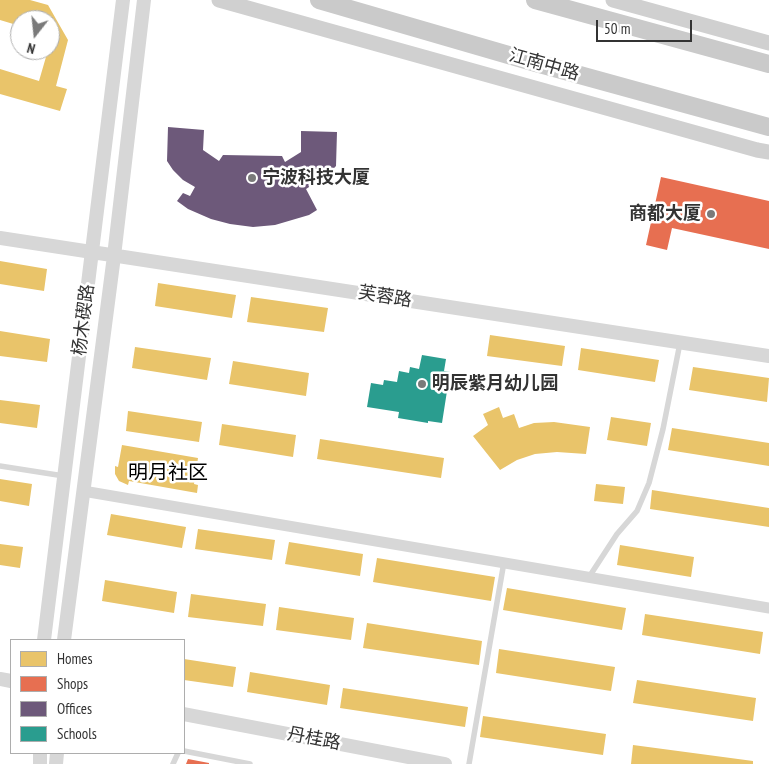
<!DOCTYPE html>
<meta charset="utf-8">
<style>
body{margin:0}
#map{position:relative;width:769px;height:764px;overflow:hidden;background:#fff;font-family:"PT Sans Narrow",sans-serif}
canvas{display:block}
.legend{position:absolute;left:10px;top:639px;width:175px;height:115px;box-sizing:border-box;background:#fff;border:1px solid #adadad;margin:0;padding:6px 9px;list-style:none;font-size:15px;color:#333}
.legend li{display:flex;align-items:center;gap:10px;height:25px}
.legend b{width:25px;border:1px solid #adadad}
.north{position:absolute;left:10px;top:10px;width:50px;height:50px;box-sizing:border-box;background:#fff;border:1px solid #adadad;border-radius:50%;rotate:196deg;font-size:14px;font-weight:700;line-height:20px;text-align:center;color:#333}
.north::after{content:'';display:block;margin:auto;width:18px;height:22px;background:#7a7a7a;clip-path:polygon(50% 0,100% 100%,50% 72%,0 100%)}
.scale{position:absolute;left:596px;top:20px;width:96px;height:22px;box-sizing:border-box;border:2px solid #333;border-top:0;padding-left:6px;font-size:15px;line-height:18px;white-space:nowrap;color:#333;-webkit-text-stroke:4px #fff;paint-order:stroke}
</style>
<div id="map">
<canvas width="769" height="764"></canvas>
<ul class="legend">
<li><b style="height:14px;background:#e9c46a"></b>Homes</li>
<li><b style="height:14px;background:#e76f51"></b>Shops</li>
<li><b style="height:14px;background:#6d597a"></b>Offices</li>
<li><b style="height:14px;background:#2a9d8f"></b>Schools</li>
</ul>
<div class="north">N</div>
<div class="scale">50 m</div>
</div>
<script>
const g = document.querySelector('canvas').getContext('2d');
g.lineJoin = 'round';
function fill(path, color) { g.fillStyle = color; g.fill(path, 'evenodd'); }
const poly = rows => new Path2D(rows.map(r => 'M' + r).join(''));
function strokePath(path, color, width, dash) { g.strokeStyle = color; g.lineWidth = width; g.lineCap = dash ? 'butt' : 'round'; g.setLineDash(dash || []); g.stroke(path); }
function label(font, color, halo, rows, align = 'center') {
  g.font = font + ' "PT Sans Narrow","Noto Sans SC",sans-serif'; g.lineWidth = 5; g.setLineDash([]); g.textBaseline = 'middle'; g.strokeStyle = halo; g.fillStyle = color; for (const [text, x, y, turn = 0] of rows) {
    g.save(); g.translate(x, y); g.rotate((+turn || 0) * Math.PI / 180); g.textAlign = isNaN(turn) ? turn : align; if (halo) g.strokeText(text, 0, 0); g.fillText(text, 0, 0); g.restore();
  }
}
fill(poly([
 [0,0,30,0,48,5,68,40,56,86,67,89,60,111,0,94,0,69,39,81,48,50,50,50,52,35,50,34,50,20,20,20,20,26,0,20],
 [0,261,47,269,44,291,0,284],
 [158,283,236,295,232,318,155,306],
 [251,297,328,308,324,332,247,322],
 [0,331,50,339,47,362,0,356],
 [490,335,565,346,562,366,487,356],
 [135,347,211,358,207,380,132,368],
 [581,348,659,360,655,382,578,370],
 [233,361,309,373,306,396,229,384],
 [693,367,769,378,767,402,689,390],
 [0,400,40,405,37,428,0,423],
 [499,407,503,418,514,414,519,428,534,423,554,422,590,427,586,454,557,452,535,454,517,460,500,470,473,436,488,425,483,414],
 [128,411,202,422,199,442,126,431],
 [611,417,651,423,647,446,607,440],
 [222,424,296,435,293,457,219,445],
 [672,428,769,443,769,466,668,450],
 [320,439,444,458,441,478,317,459],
 [122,445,198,458,194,484,198,485,197,493,129,481,128,485,119,481,115,474,115,466,118,467],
 [0,479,32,484,29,506,0,501],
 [596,484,625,487,623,504,594,501],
 [652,490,769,508,769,527,650,509],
 [111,514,186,527,182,548,107,535],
 [198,529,275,540,272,560,195,549],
 [289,542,363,554,360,576,285,564],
 [0,544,23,547,20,568,0,565],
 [620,545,694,557,691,577,617,565],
 [377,558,495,577,491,601,373,582],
 [105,580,177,592,174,613,102,601],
 [507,588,626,608,622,630,503,610],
 [191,594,266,604,263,626,188,617],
 [279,607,354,618,351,640,276,630],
 [645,614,763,632,760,654,642,635],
 [367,623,482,641,479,665,363,648],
 [499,649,615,667,611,691,496,673],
 [184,659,236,667,233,687,184,680],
 [250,672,330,685,327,705,247,692],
 [637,680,756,698,753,721,633,703],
 [343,688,468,707,465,727,340,708],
 [483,716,606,734,603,755,480,737],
 [633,745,753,761,753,764,631,764],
 [188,760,203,763,203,764,188,764]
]), '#e9c46a');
fill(poly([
 [661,177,769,201,769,249,672,228,667,250,646,245],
 [188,759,209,763,209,764,186,764]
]), '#e76f51');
fill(poly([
 [168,127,204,130,203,150,219,161,223,155,282,156,285,162,301,152,301,131,337,132,336,166,326,176,306,189,317,210,309,215,275,225,253,227,230,224,211,219,188,209,177,201,183,193,190,196,195,187,183,180,173,170,167,161]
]), '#6d597a');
fill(poly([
 [422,355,446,359,444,371,450,372,442,423,428,421,428,423,398,418,399,412,367,407,371,383,383,385,384,380,397,382,399,371,409,373,410,367,419,369]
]), '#2a9d8f');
strokePath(poly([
 [0,466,64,476],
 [589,577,617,534,637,511,649,483,663,429,680,343],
 [184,751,250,764],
 [173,764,178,753],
 [469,764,504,562]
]), '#d7d7d7', 5.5);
strokePath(poly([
 [83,491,769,608]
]), '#d7d7d7', 11);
strokePath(poly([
 [0,238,769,356],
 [44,640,123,0],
 [64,640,114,256,144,0],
 [0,679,11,681],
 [184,714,445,764],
 [40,764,40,753],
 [56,764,57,753]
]), '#d7d7d7', 14);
strokePath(poly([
 [219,0,757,150,769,152],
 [613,0,769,43]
]), '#d0d0d0', 15);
strokePath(poly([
 [319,0,536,63,769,127],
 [535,0,769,64]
]), '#cacaca', 18);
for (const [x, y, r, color] of [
 [252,178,5,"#7a7a7a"],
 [711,214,5,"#7a7a7a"],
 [422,384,5,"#7a7a7a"]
]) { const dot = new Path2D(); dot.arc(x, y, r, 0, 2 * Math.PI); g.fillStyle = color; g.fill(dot); strokePath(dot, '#fff', 2); }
label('18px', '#333', '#fff', [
 ["江南中路",544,65,16],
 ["芙蓉路",385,297,9],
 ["杨木碶路",84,320,-83],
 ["丹桂路",314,739,11]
]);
label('bold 18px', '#333', '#fff', [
 ["宁波科技大厦",262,178],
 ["商都大厦",701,214,"right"],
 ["明辰紫月幼儿园",432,384]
], 'left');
label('20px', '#000', '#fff', [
 ["明月社区",168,473]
]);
</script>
